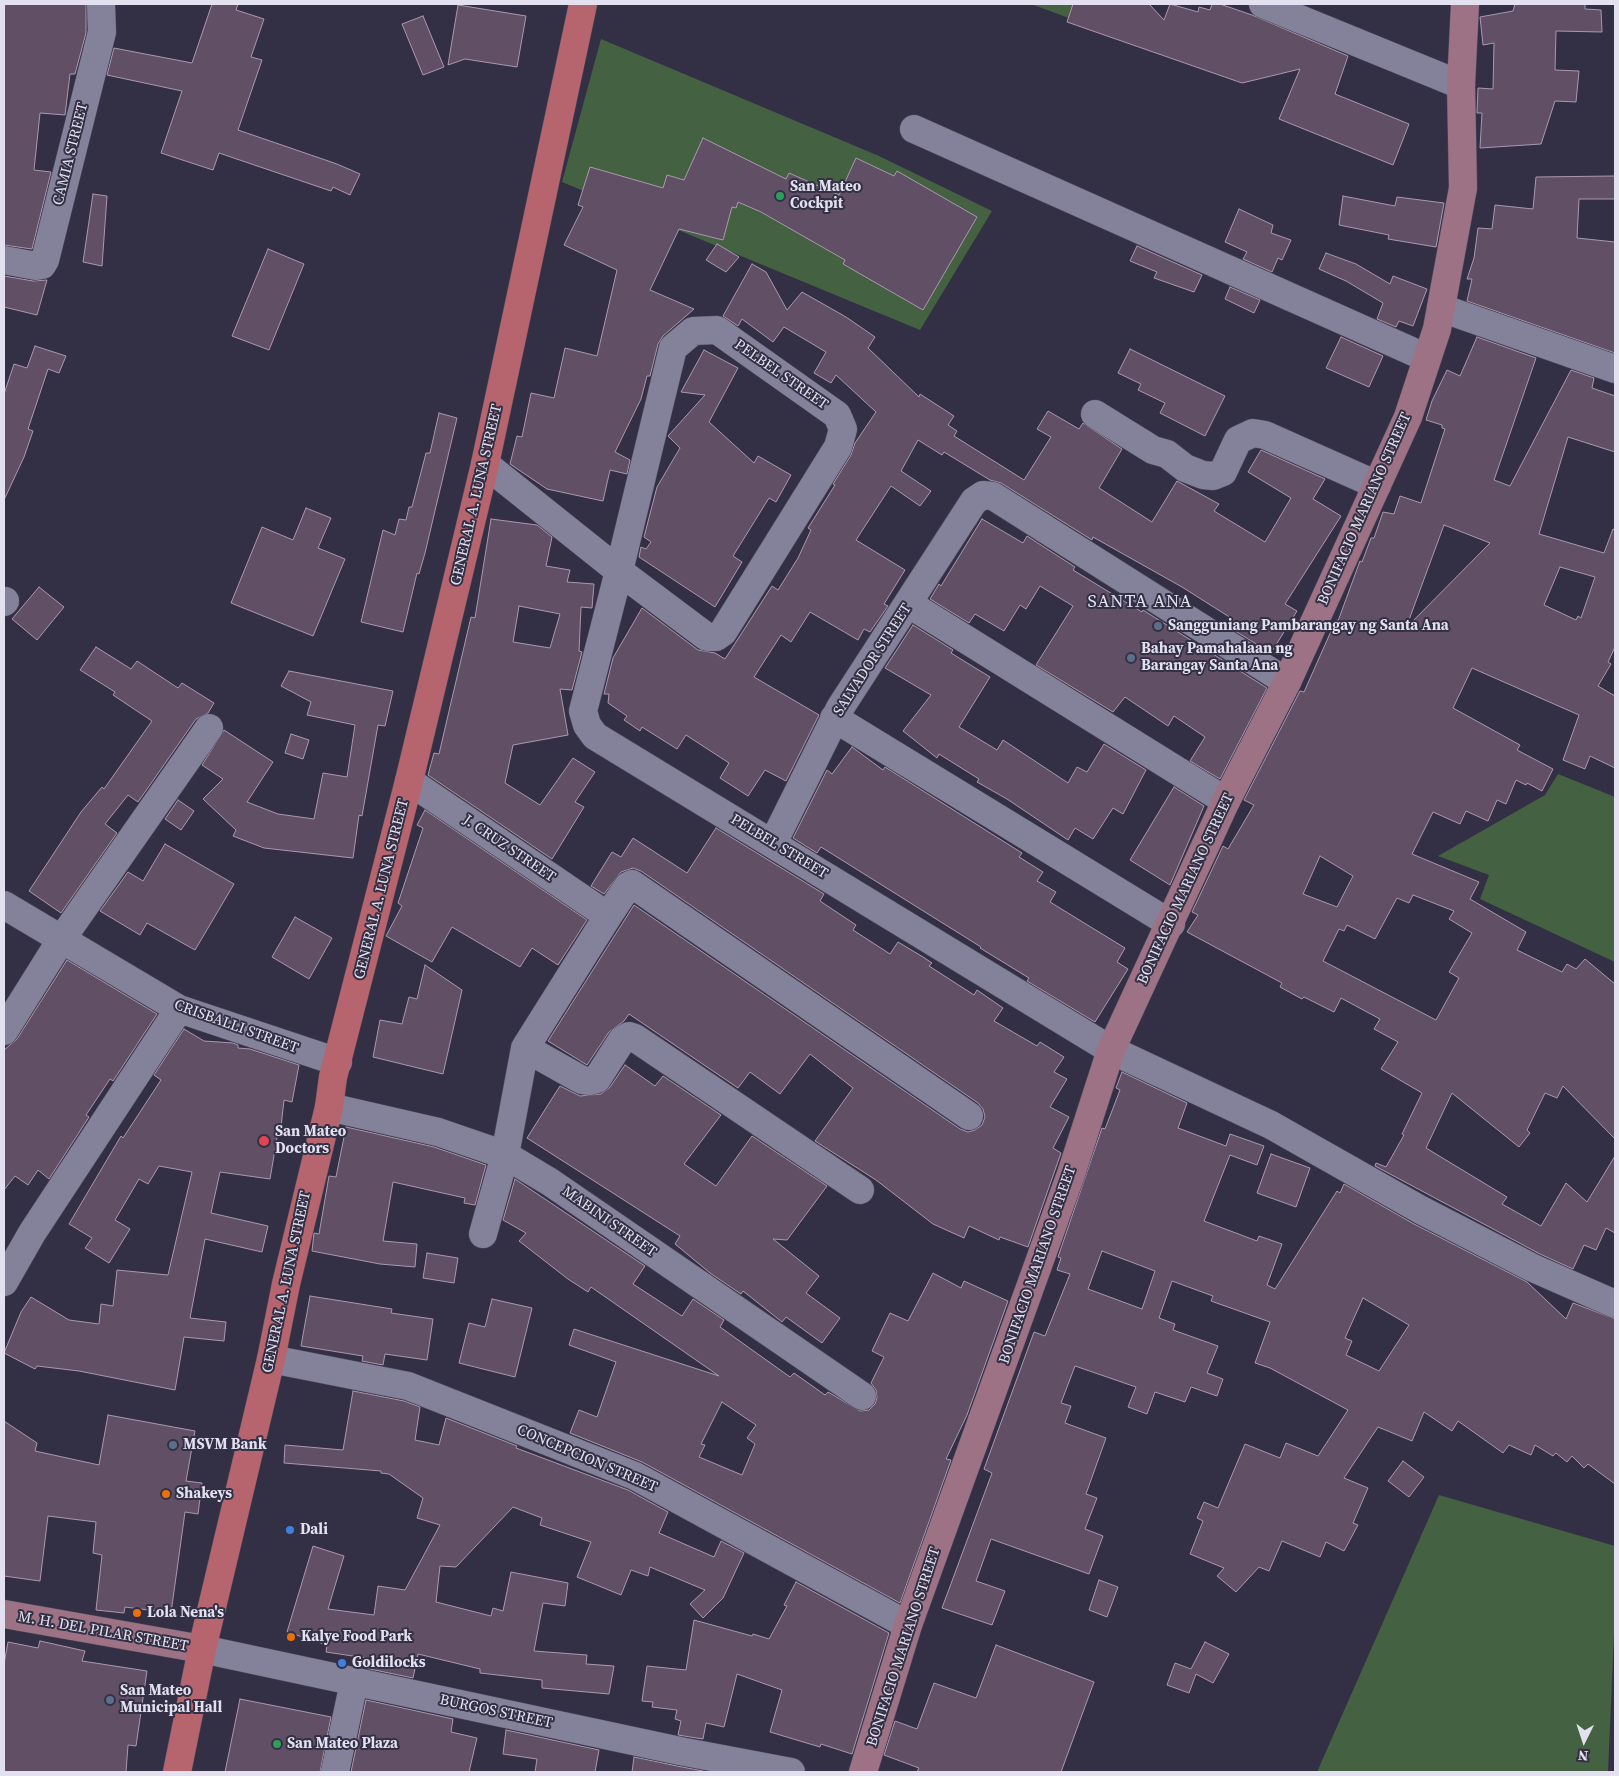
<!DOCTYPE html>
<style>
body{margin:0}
#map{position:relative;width:1619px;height:1776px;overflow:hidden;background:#333046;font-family:"Source Serif 4",serif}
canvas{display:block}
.frame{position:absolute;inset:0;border:5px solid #e3e1ef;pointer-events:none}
.north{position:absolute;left:1559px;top:1716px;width:50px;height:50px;-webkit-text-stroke:4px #333046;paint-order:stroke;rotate:184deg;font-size:14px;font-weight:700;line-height:20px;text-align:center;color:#e3e1ef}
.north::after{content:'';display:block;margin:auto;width:18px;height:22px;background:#e3e1ef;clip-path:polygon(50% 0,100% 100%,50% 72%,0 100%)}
</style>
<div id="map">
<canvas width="1619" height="1776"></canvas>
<div class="frame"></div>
<div class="north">N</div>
</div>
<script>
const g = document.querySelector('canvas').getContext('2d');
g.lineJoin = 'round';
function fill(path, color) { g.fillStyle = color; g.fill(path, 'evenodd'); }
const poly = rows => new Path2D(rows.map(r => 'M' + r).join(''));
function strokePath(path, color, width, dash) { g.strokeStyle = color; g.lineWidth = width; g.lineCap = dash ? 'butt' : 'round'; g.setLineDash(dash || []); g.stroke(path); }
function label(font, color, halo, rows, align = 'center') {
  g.font = font + ' "Source Serif 4",serif'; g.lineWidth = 4; g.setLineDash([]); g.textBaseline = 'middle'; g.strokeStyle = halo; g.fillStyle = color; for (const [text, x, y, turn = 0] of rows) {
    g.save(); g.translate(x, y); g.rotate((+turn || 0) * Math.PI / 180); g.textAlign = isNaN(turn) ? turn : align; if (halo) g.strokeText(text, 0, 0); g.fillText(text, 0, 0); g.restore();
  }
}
fill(poly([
 [1031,4,1073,4,1069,18],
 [601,39,879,156,992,211,920,330,562,182],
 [1558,774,1615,797,1615,962,1480,899,1489,875,1438,856,1545,795],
 [1439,1495,1615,1546,1615,1610,1608,1772,1317,1772]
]), '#446142');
const building = poly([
 [4,4,86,4,86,33,75,74,70,74,65,115,40,113,34,170,51,172,32,249,4,245,4,4],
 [212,4,238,4,236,10,264,19,251,57,262,60,238,130,337,164,360,174,350,195,333,187,331,191,219,153,213,170,161,153,182,91,107,75,114,48,192,63,212,4],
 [1073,4,1149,4,1164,20,1170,4,1198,12,1199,7,1210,10,1212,4,1220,4,1252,15,1348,56,1335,94,1409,124,1393,165,1279,119,1300,69,1242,83,1067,22,1073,4],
 [1515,4,1585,4,1585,9,1601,10,1602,32,1556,31,1555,70,1579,71,1576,102,1555,101,1541,144,1480,148,1482,113,1477,113,1478,88,1493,89,1494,43,1483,45,1480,17,1513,11,1515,4],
 [458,5,526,16,517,67,465,59,448,65,458,5],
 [423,16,444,67,423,75,402,24,423,16],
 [703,138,786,179,789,173,839,195,856,158,894,176,897,171,977,217,923,310,843,264,845,260,761,212,738,202,736,208,732,207,723,240,679,229,650,290,694,309,663,336,658,344,650,376,647,376,641,399,615,452,630,460,627,474,610,470,603,501,547,489,510,464,517,436,522,437,531,393,554,398,565,348,597,356,617,270,564,245,583,207,578,205,590,167,663,188,667,175,684,180,703,138],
 [1615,176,1615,199,1579,199,1577,238,1615,242,1615,353,1467,301,1472,279,1467,279,1474,258,1478,228,1492,229,1495,205,1533,209,1536,177,1615,176],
 [93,194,107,196,102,266,83,262,93,194],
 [1343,196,1395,206,1397,197,1444,203,1436,247,1388,239,1389,235,1339,225,1343,196],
 [1239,209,1273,225,1271,233,1291,240,1282,260,1278,258,1272,272,1243,259,1247,252,1225,242,1239,209],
 [717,244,739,257,726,272,706,260,717,244],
 [1137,246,1202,275,1194,292,1154,278,1157,272,1130,261,1137,246],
 [268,249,304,264,269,350,232,336,268,249],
 [1326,253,1356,264,1390,284,1393,276,1427,289,1413,326,1399,321,1396,327,1377,319,1383,303,1346,281,1319,269,1326,253],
 [752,264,766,272,787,310,802,292,846,317,875,337,868,348,919,397,920,394,954,416,948,425,957,431,954,436,1024,480,1051,437,1037,429,1048,411,1079,429,1083,423,1122,449,1099,488,1152,522,1177,481,1219,504,1214,511,1265,542,1291,498,1248,472,1261,450,1325,479,1313,499,1341,516,1285,604,1297,611,1271,653,1227,626,1231,618,1182,587,1093,537,1092,540,1001,483,990,480,944,452,942,455,918,440,901,471,931,491,920,506,891,486,856,540,905,570,884,604,888,606,870,632,864,629,858,640,810,612,791,642,781,635,754,677,819,715,786,781,765,770,748,796,720,778,729,763,686,735,677,749,642,727,640,731,624,720,627,716,608,703,609,694,604,694,613,658,642,608,698,650,715,653,725,659,772,586,778,590,798,558,811,530,808,528,835,485,833,484,851,455,855,443,876,412,836,375,831,383,814,373,826,352,784,327,773,342,742,319,738,326,723,316,752,264],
 [4,276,33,281,47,280,37,315,4,307,4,276],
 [1230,287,1260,300,1254,313,1225,299,1230,287],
 [1341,337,1383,356,1369,387,1326,368,1341,337],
 [1477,337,1536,358,1494,480,1510,486,1571,370,1594,378,1592,388,1615,396,1615,452,1568,437,1539,534,1604,553,1613,529,1615,530,1615,647,1608,662,1611,664,1598,686,1615,696,1615,768,1590,756,1585,769,1563,760,1579,715,1472,668,1453,708,1520,745,1517,750,1553,769,1542,791,1527,783,1526,785,1516,780,1506,804,1497,800,1488,821,1466,811,1460,824,1433,812,1412,854,1479,882,1470,899,1526,932,1517,950,1562,972,1567,964,1576,969,1585,959,1615,984,1615,1139,1563,1086,1557,1098,1545,1093,1527,1130,1530,1133,1519,1147,1452,1093,1426,1148,1507,1197,1502,1204,1541,1226,1566,1183,1587,1202,1615,1156,1615,1233,1606,1228,1596,1250,1584,1245,1573,1269,1540,1254,1375,1166,1376,1163,1386,1167,1404,1135,1402,1134,1422,1093,1381,1069,1398,1042,1374,1029,1380,1019,1341,998,1334,1012,1304,997,1302,999,1280,987,1282,983,1187,932,1198,915,1192,912,1223,846,1228,849,1254,805,1244,800,1300,691,1304,692,1336,620,1338,621,1360,561,1362,562,1371,538,1374,538,1383,512,1394,514,1400,496,1421,503,1445,429,1442,428,1442,425,1426,420,1432,401,1447,370,1460,376,1477,337],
 [1444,525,1490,543,1406,628,1444,525],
 [1560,567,1595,577,1581,618,1578,616,1576,620,1544,605,1560,567],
 [1320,856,1353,876,1337,907,1303,894,1320,856],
 [1413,895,1454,911,1449,919,1472,933,1449,972,1459,978,1436,1020,1323,961,1339,929,1344,931,1347,925,1375,939,1397,898,1409,903,1413,895],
 [35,346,66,356,59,373,48,369,28,429,33,431,24,457,4,500,4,394,14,364,27,368,35,346],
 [1130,349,1225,396,1205,436,1160,413,1165,403,1138,390,1141,384,1118,373,1130,349],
 [704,350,738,368,709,422,754,463,758,456,791,475,776,502,769,498,733,556,742,562,715,607,639,557,641,547,646,549,651,542,644,537,657,487,680,448,668,436,705,395,681,392,704,350],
 [439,413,457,418,425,553,419,574,417,573,403,632,361,622,383,530,395,535,399,519,406,520,409,507,412,507,426,453,430,453,439,413],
 [306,508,331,518,318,548,345,559,313,636,231,603,262,527,293,540,306,508],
 [491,519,537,525,552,537,546,566,570,570,567,582,594,584,592,608,581,607,579,651,582,652,572,690,560,689,568,735,513,745,505,783,540,805,573,758,595,772,575,802,584,807,552,859,428,775,434,753,439,754,471,617,475,618,491,519],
 [519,606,560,614,550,648,513,642,519,606],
 [982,519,1023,543,1027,536,1075,567,1073,570,1142,612,1143,610,1267,688,1220,779,1190,761,1205,737,1174,716,1168,726,1125,697,1113,712,1036,665,1073,606,1040,586,1026,609,1020,605,1004,631,975,614,969,623,930,599,939,584,941,586,982,519],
 [39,587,64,607,37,640,12,619,39,587],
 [913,625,953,650,951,653,990,677,959,727,997,750,1003,740,1068,783,1077,767,1087,772,1104,744,1146,770,1123,814,1113,808,1093,839,1075,828,1068,840,1007,799,977,782,979,779,939,754,937,758,903,731,931,695,885,668,913,625],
 [96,647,131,669,137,661,178,688,182,683,214,703,208,713,196,719,138,802,128,795,105,824,117,833,61,913,29,891,81,812,102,787,104,789,152,721,113,695,115,692,80,670,96,647],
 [289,671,393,691,385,726,378,725,362,816,359,815,353,858,264,848,233,836,236,830,203,799,223,779,202,765,224,730,273,762,247,802,278,814,314,819,323,773,347,777,355,725,307,715,311,702,281,686,289,671],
 [291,734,309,740,303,759,285,753,291,734],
 [852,747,883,770,885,767,1022,853,1019,857,1043,872,1037,881,1056,892,1050,902,1125,948,1117,962,1128,969,1095,1022,1027,981,1029,978,980,948,981,947,821,847,817,853,793,838,827,770,832,774,852,747],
 [1174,787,1204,806,1170,885,1130,860,1174,787],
 [178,800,194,811,181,830,165,819,178,800],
 [425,810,587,920,558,965,532,948,520,967,452,927,432,962,386,936,402,906,398,903,423,828,417,825,425,810],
 [716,828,824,894,820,901,856,925,853,930,890,954,898,942,923,957,932,963,929,966,974,995,977,990,1003,1008,994,1021,1037,1046,1040,1042,1064,1057,1054,1072,1067,1079,1050,1107,1069,1117,1053,1148,1061,1153,1028,1247,1000,1237,999,1240,969,1226,964,1238,933,1224,876,1180,815,1141,853,1088,810,1054,780,1094,750,1072,738,1088,629,1014,624,1021,609,1032,587,1065,548,1041,634,905,960,1129,968,1132,975,1130,982,1125,985,1117,983,1109,978,1103,641,871,633,868,621,872,604,894,591,886,612,852,621,857,633,838,687,873,716,828],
 [165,844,234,884,195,950,147,923,140,935,100,911,128,872,143,881,165,844],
 [295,917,332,938,309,979,272,957,295,917],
 [67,960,157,1014,113,1081,110,1079,86,1115,89,1117,49,1179,38,1170,28,1185,15,1176,4,1190,4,1050,17,1039,67,960],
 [425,965,462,990,443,1074,373,1057,380,1020,402,1024,409,997,417,999,425,965],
 [184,1029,204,1041,233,1043,238,1045,238,1048,250,1049,299,1065,292,1102,284,1100,281,1127,279,1126,270,1179,220,1172,211,1213,268,1226,262,1252,205,1239,190,1318,226,1322,224,1341,184,1337,175,1390,79,1371,37,1366,35,1369,4,1353,21,1312,31,1297,69,1320,99,1324,101,1304,113,1306,117,1270,168,1275,192,1172,159,1166,148,1184,139,1179,115,1220,130,1229,109,1263,85,1248,92,1238,69,1224,121,1136,123,1138,161,1080,154,1075,184,1029],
 [625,1065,655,1086,663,1076,721,1115,684,1164,716,1186,752,1136,827,1186,787,1240,773,1239,819,1276,806,1293,840,1318,822,1343,786,1317,782,1322,743,1291,741,1294,710,1273,675,1244,680,1236,527,1138,560,1086,580,1096,601,1094,610,1087,625,1065],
 [1122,1072,1187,1103,1178,1128,1226,1146,1230,1134,1264,1146,1257,1165,1230,1155,1204,1221,1257,1241,1259,1236,1282,1244,1267,1285,1275,1289,1337,1191,1340,1193,1344,1184,1414,1224,1527,1282,1566,1319,1573,1303,1615,1319,1615,1484,1588,1464,1584,1468,1572,1456,1567,1462,1556,1453,1553,1456,1535,1445,1531,1455,1509,1445,1503,1453,1458,1421,1452,1431,1424,1412,1412,1441,1378,1427,1344,1478,1368,1488,1353,1523,1358,1525,1344,1551,1326,1542,1320,1557,1282,1541,1269,1571,1259,1567,1236,1592,1217,1576,1224,1568,1190,1554,1203,1521,1197,1518,1204,1502,1218,1508,1245,1444,1280,1458,1286,1443,1318,1456,1348,1410,1270,1368,1255,1363,1270,1322,1211,1301,1213,1296,1172,1281,1159,1318,1175,1324,1173,1330,1218,1346,1207,1373,1223,1379,1217,1396,1191,1387,1185,1402,1155,1392,1147,1414,1128,1407,1136,1387,1075,1366,1061,1403,1071,1406,1065,1423,1106,1438,1086,1494,1097,1498,1085,1529,1103,1536,1089,1574,991,1539,976,1581,1005,1591,992,1625,942,1608,992,1473,984,1469,1034,1332,1045,1336,1070,1274,1057,1270,1061,1258,1058,1257,1102,1128,1105,1129,1120,1090,1116,1088,1122,1072],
 [1102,1251,1155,1271,1142,1309,1088,1289,1102,1251],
 [1363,1298,1409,1325,1379,1371,1346,1355,1352,1341,1345,1338,1363,1298],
 [346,1127,434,1147,486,1165,475,1205,464,1203,465,1198,393,1182,383,1241,417,1244,415,1267,380,1264,312,1251,314,1233,319,1234,329,1176,336,1177,346,1127],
 [1271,1154,1310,1168,1296,1207,1257,1193,1271,1154],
 [515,1179,645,1266,633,1284,682,1316,693,1299,724,1320,720,1327,790,1377,794,1373,825,1395,828,1392,860,1411,869,1410,875,1404,877,1398,876,1390,871,1383,884,1357,872,1351,890,1313,908,1321,933,1273,961,1288,964,1281,1008,1301,967,1415,946,1459,951,1460,900,1603,642,1462,570,1433,579,1410,597,1417,616,1362,569,1345,574,1329,719,1376,591,1287,588,1292,568,1279,519,1241,526,1233,503,1220,515,1179],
 [722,1402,756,1425,747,1438,755,1444,742,1475,699,1457,705,1445,701,1444,722,1402],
 [427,1253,458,1258,454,1283,423,1278,427,1253],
 [310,1296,392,1309,391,1313,433,1319,427,1360,385,1354,383,1365,362,1361,363,1356,301,1346,310,1296],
 [492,1299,532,1308,515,1377,459,1363,469,1323,485,1327,492,1299],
 [353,1391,404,1401,420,1407,415,1440,439,1445,446,1418,517,1446,516,1448,628,1490,668,1512,659,1533,714,1557,721,1541,744,1553,723,1598,703,1618,690,1604,705,1590,650,1567,648,1576,631,1570,621,1595,577,1577,591,1542,540,1525,542,1518,513,1507,456,1567,440,1566,436,1602,491,1616,493,1608,503,1611,511,1572,568,1583,565,1606,543,1603,534,1651,587,1655,586,1664,614,1666,609,1694,542,1688,542,1680,480,1673,480,1669,418,1654,413,1678,365,1668,366,1658,326,1652,327,1645,287,1632,313,1546,344,1556,328,1609,374,1615,378,1586,405,1590,440,1525,417,1518,423,1498,389,1474,381,1473,381,1471,284,1463,285,1445,343,1450,353,1391],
 [108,1415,195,1431,186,1481,202,1483,198,1514,185,1512,171,1613,125,1607,124,1613,96,1610,102,1555,93,1553,96,1522,48,1516,40,1581,4,1576,4,1421,37,1443,35,1451,99,1465,108,1415],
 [1403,1461,1424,1477,1409,1497,1388,1481,1403,1461],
 [1099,1580,1118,1587,1107,1617,1089,1610,1099,1580],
 [796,1582,889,1633,852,1754,821,1744,820,1747,770,1732,782,1690,737,1674,724,1727,706,1723,703,1739,678,1735,681,1721,675,1719,677,1710,652,1707,653,1702,642,1701,647,1666,686,1670,694,1620,752,1636,753,1634,769,1639,787,1606,784,1605,796,1582],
 [40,1641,85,1651,82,1661,147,1671,136,1746,128,1745,126,1772,4,1772,4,1664,8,1642,38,1648,40,1641],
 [1205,1642,1229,1654,1213,1683,1196,1674,1189,1693,1167,1685,1175,1663,1191,1669,1205,1642],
 [996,1645,1094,1682,1061,1772,917,1772,919,1768,884,1755,895,1721,917,1729,934,1683,976,1698,996,1645],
 [240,1699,331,1717,320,1772,225,1772,240,1699],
 [366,1700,453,1719,451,1732,477,1738,469,1772,351,1772,366,1700],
 [506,1730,599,1750,595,1772,535,1772,537,1759,503,1754,506,1730],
 [634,1757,677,1766,708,1772,632,1772,634,1757]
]);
fill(building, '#615065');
strokePath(building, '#ab98af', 1);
const street = poly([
 [1263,4,1461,85],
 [914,129,1427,358],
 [4,260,36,266,42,265,45,260,102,32,101,4],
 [1441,308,1615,369],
 [1095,414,1153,450,1167,454,1185,468,1203,475,1213,476,1223,472,1238,440,1253,433,1265,435,1377,485],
 [485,464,619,571,707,637,716,637,723,632,838,447,843,429,837,415,717,330,693,331,673,348,619,571,583,711,587,725,595,736,1111,1050,1271,1125,1421,1210,1533,1268,1615,1304],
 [4,602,5,601],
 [909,604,1226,801],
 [834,718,1171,924],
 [409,781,608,916],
 [773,843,840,708,974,501,983,495,993,496,1287,682],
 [4,905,179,1009,338,1062],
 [4,1031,61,940,209,728],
 [525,1048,582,1080,590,1081,597,1079,622,1040,629,1036,635,1038,860,1190],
 [329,1107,438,1132,505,1155,550,1182,862,1396],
 [483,1234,505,1155,525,1048,608,916,628,886,632,884,969,1116],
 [4,1282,32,1233,179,1009],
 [271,1359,408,1386,635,1476,908,1625],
 [202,1649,680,1751,791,1772],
 [335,1772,354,1682]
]);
const secondary = poly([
 [4,1614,202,1649],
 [863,1772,908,1625,1071,1174,1111,1050,1226,801,1287,682,1408,417,1437,329,1463,188,1461,85,1465,4]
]);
const primary = poly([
 [177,1772,202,1649,271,1359,286,1284,329,1107,333,1077,409,781,485,464,583,4]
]);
strokePath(street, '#4f4c5f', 29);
strokePath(secondary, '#4f4c5f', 29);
strokePath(primary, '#4f4c5f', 29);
strokePath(street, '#84819b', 28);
strokePath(secondary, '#9d7284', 28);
strokePath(primary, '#b6646d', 28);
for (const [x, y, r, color] of [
 [780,196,5,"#2e9e5b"],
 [1158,626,5,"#5c6f8a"],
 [1131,658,5,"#5c6f8a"],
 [264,1141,6,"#e0444e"],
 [173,1445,5,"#5c6f8a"],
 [166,1494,5,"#e8710a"],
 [290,1530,5,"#3f7fe0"],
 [137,1613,5,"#e8710a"],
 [291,1637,5,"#e8710a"],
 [342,1663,5,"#3f7fe0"],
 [110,1700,5,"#5c6f8a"],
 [277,1744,5,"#2e9e5b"]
]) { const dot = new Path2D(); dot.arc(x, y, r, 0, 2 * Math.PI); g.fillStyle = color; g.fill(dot); strokePath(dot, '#333046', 2); }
label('15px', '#e3e1ef', '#333046', [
 ["CAMIA STREET",71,154,-76],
 ["PELBEL STREET",781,375,35],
 ["GENERAL A. LUNA STREET",477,495,-77],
 ["BONIFACIO MARIANO STREET",1365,509,-66],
 ["SALVADOR STREET",873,660,-57],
 ["PELBEL STREET",779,847,31],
 ["J. CRUZ STREET",509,849,34],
 ["GENERAL A. LUNA STREET",382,889,-76],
 ["BONIFACIO MARIANO STREET",1186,889,-65],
 ["CRISBALLI STREET",236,1027,20],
 ["MABINI STREET",609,1222,35],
 ["BONIFACIO MARIANO STREET",1038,1265,-71],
 ["GENERAL A. LUNA STREET",287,1282,-78],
 ["CONCEPCION STREET",587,1459,23],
 ["M. H. DEL PILAR STREET",103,1632,10],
 ["BONIFACIO MARIANO STREET",904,1647,-72],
 ["BURGOS STREET",496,1712,12]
]);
label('bold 15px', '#e3e1ef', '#333046', [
 ["San Mateo",790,187],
 ["Cockpit",790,204],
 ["Sangguniang Pambarangay ng Santa Ana",1168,626],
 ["Bahay Pamahalaan ng",1141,649],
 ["Barangay Santa Ana",1141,666],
 ["San Mateo",275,1132],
 ["Doctors",275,1149],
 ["MSVM Bank",183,1445],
 ["Shakeys",176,1494],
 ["Dali",300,1530],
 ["Lola Nena's",147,1613],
 ["Kalye Food Park",301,1637],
 ["Goldilocks",352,1663],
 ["San Mateo",120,1691],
 ["Municipal Hall",120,1708],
 ["San Mateo Plaza",287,1744]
], 'left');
g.letterSpacing = '1px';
label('18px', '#e3e1ef', '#333046', [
 ["SANTA ANA",1140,602]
]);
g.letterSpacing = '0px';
</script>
